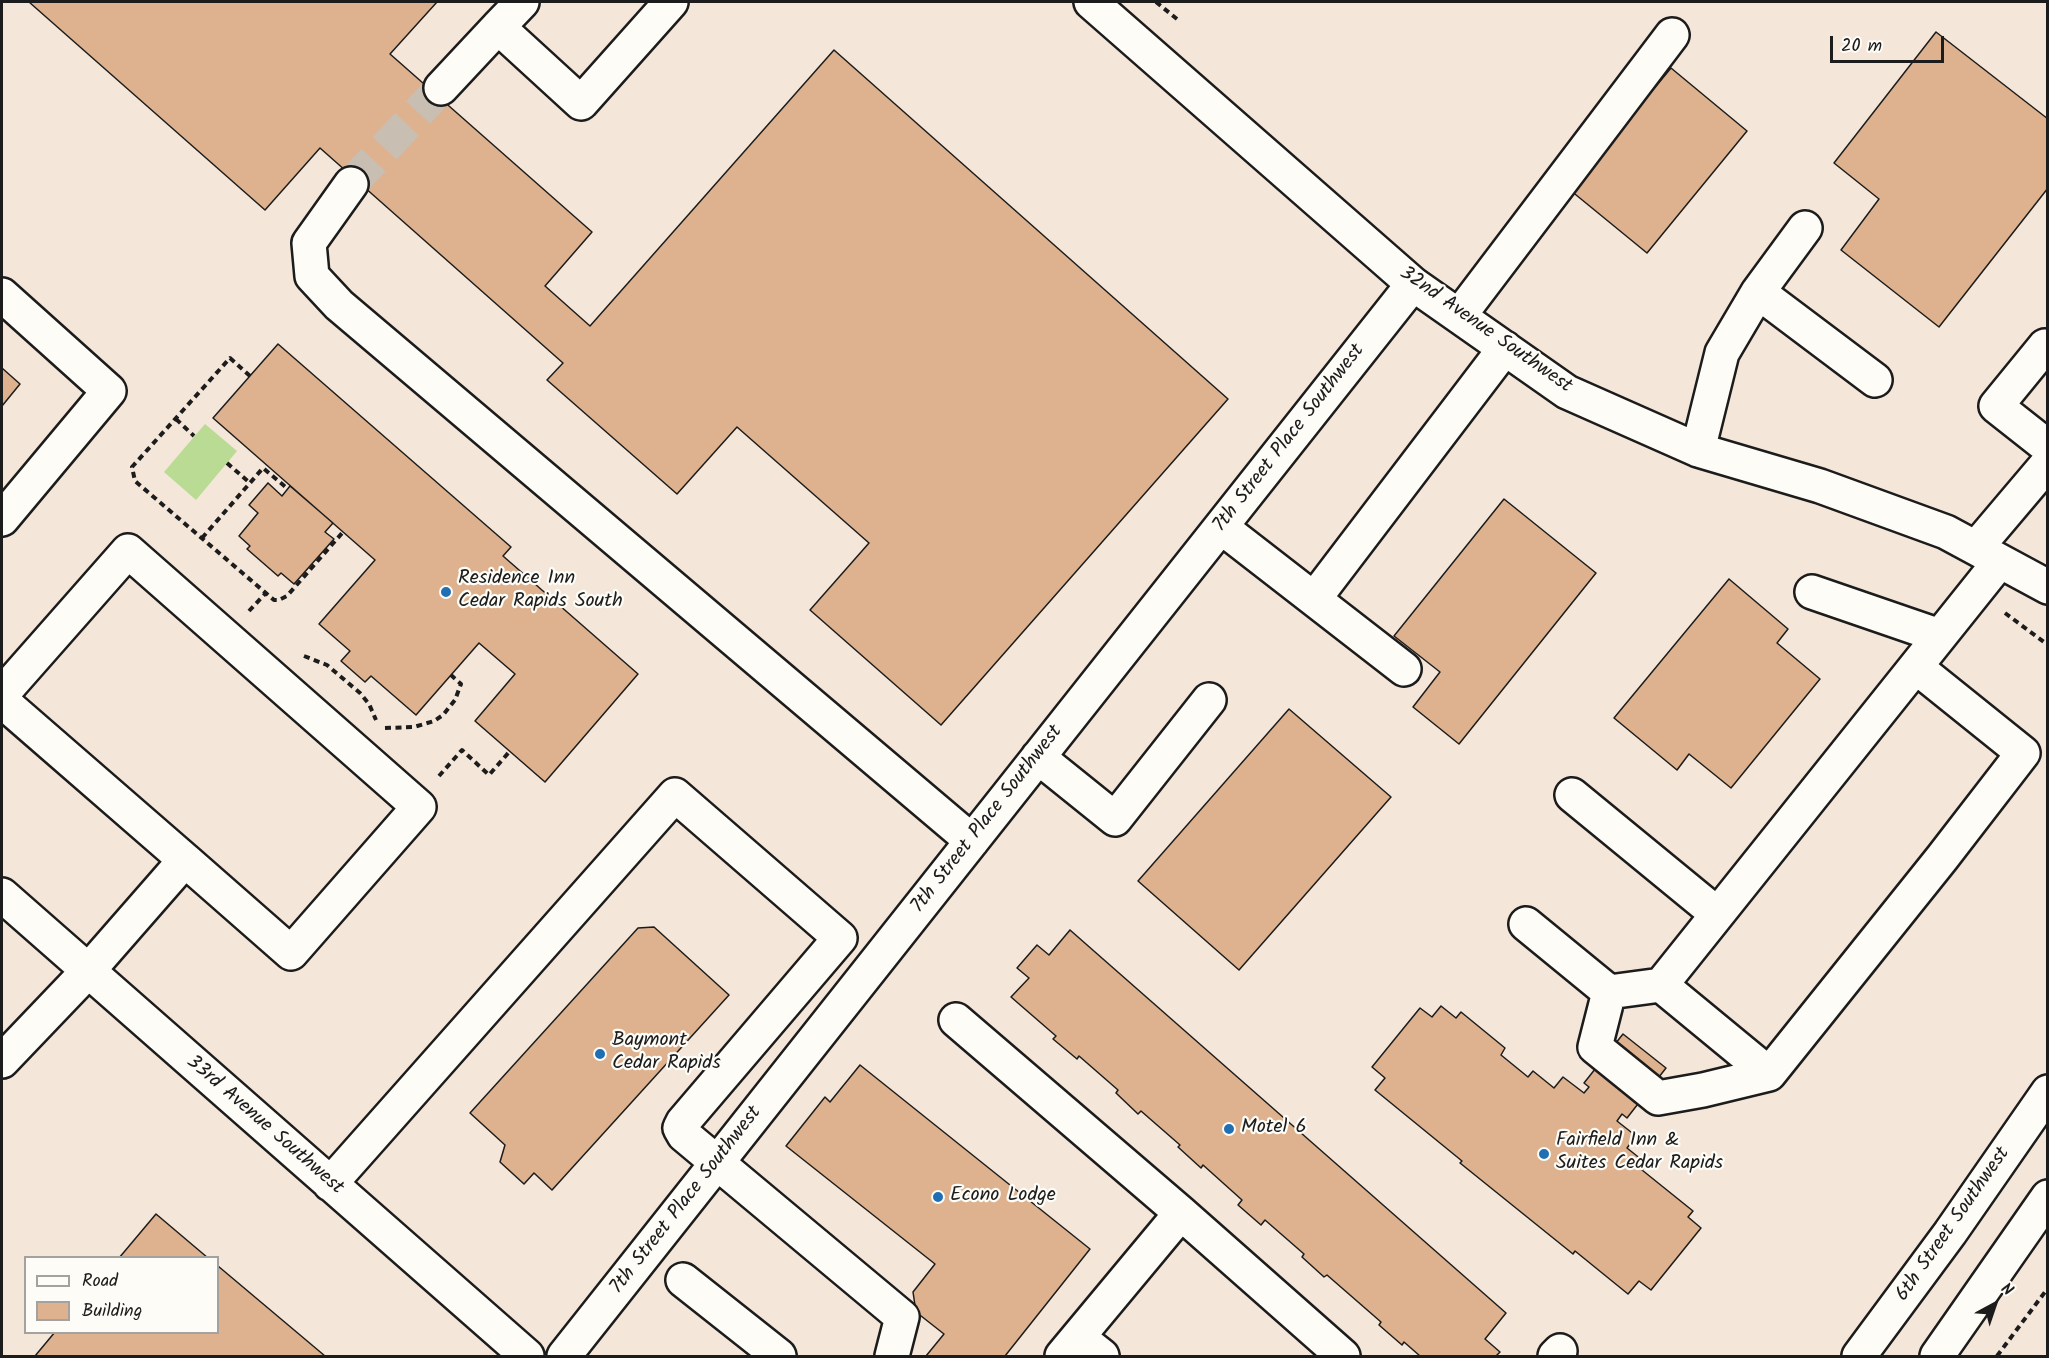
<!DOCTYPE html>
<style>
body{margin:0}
#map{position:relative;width:2049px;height:1358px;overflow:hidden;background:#f4e6d8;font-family:Kalam,sans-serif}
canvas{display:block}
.frame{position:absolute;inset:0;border:3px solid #1c1c1c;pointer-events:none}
.legend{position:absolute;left:24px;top:1256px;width:195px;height:78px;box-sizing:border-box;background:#fdfcf7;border:2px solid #a3a29f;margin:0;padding:8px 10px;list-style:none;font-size:18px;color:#1c1c1c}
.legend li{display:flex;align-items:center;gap:12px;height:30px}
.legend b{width:30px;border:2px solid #a3a29f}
.north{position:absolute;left:1965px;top:1274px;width:60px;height:60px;-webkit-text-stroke:4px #fdfcf7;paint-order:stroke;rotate:40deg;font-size:16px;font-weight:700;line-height:24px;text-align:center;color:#1c1c1c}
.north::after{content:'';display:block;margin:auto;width:21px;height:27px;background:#1c1c1c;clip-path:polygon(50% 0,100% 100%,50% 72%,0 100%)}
.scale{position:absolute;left:1830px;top:36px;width:114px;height:27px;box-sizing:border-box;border:3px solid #1c1c1c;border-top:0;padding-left:8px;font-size:18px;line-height:21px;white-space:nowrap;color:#1c1c1c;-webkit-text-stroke:4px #fdfcf7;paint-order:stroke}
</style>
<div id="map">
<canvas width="2049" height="1358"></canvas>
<div class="frame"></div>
<ul class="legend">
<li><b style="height:8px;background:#fdfcf7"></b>Road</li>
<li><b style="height:16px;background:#deb28e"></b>Building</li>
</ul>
<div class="north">N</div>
<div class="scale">20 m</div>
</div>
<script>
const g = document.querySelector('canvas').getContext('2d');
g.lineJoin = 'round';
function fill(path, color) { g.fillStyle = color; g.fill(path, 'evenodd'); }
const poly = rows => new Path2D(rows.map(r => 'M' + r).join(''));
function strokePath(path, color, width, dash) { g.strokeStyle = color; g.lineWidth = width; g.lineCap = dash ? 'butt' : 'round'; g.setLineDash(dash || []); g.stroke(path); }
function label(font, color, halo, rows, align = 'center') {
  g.font = font + ' Kalam,sans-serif'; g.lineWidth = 4.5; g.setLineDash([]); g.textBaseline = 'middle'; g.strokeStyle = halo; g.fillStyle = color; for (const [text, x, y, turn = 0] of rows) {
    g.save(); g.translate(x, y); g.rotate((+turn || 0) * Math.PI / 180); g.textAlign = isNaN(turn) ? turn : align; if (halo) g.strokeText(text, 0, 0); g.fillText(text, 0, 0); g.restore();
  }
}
fill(poly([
 [205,424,237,451,196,500,164,472]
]), '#badb94');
const building = poly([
 [29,2,437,2,390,54,592,232,545,286,590,326,834,50,1228,399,941,725,810,610,869,543,737,427,677,494,547,380,563,363,320,148,265,210,29,2],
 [1936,32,2048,119,2048,188,1939,327,1841,250,1879,199,1834,163,1936,32],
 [1671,68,1747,131,1647,253,1570,190,1671,68],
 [278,344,511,547,503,556,638,674,545,782,475,721,515,674,479,643,416,715,371,676,365,682,341,661,350,651,319,624,375,560,213,418,278,344],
 [2,368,20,384,2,406,2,368],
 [268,483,282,496,290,486,333,523,325,532,334,539,294,584,281,573,278,576,247,549,250,546,239,536,258,513,249,505,268,483],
 [1504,499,1596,573,1459,744,1413,707,1440,672,1394,636,1504,499],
 [1729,579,1788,629,1777,643,1820,679,1731,788,1689,754,1677,770,1614,718,1729,579],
 [1289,709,1391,797,1239,970,1138,881,1289,709],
 [654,927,729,995,552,1190,534,1173,524,1184,500,1162,505,1145,470,1113,638,928,654,927],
 [1070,930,1506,1313,1485,1339,1500,1352,1496,1356,1420,1356,1404,1342,1402,1345,1379,1325,1381,1322,1327,1275,1324,1277,1302,1257,1304,1254,1265,1220,1261,1225,1238,1205,1242,1200,1203,1165,1201,1168,1178,1147,1180,1145,1141,1111,1138,1114,1116,1093,1118,1090,1079,1056,1077,1059,1053,1039,1056,1036,1011,997,1029,978,1017,968,1037,945,1049,955,1070,930],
 [1441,1006,1456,1018,1461,1012,1505,1048,1501,1055,1528,1077,1533,1071,1554,1088,1563,1077,1584,1093,1589,1087,1584,1083,1623,1034,1666,1068,1627,1118,1622,1114,1617,1121,1636,1136,1627,1148,1647,1164,1642,1170,1693,1211,1688,1217,1701,1228,1651,1290,1639,1281,1628,1294,1575,1251,1573,1254,1460,1163,1462,1161,1375,1090,1385,1078,1372,1067,1420,1008,1432,1017,1441,1006],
 [860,1065,1090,1249,1005,1356,926,1356,944,1334,916,1312,913,1292,935,1264,786,1146,825,1097,830,1102,860,1065],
 [156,1214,208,1258,119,1258,156,1214],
 [218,1266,325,1356,35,1356,55,1332,218,1332,218,1266]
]);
fill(building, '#deb28e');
strokePath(building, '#1c1c1c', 1.5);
strokePath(poly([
 [351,184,441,88]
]), '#c9beb2', 33, [33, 16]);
const minor = poly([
 [522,2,498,27,581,103,671,2],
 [1091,2,1413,284,1567,392,1698,450,1820,486,1946,532,2048,587],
 [441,88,498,27],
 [351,184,309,243,312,276,339,305,972,841],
 [1758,292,1875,380],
 [2,295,109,391,2,519],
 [1459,316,1672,35],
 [2048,349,2045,346,1996,406,2048,447],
 [1698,450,1722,353,1758,292,1805,228],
 [1221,527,1404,669],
 [1976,548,2048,463],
 [1812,592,1940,636],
 [1314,599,1505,348],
 [2,694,128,551,419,807,291,953,185,860,88,971,2,1061],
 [2,701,185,860],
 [1038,757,1115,819,1209,700],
 [1572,795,1717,914],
 [2,895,527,1356],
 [1526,924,1609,992,1661,985,1769,1074,1942,858,2023,753,1916,667],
 [1661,985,2000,561],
 [1609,992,1595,1047,1658,1098,1703,1090,1769,1074],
 [956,1020,1181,1213,1343,1356],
 [330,1184,675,795,840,938,683,1122,680,1128,684,1135,902,1317,892,1356],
 [683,1280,779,1356],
 [1078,1337,1102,1356],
 [564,1356,1413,284],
 [1062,1356,1181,1213],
 [1555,1356,1560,1351]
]);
const major = poly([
 [1859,1356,1950,1233,2048,1092],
 [1937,1356,2048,1197]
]);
strokePath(minor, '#1c1c1c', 38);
strokePath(major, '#1c1c1c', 38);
strokePath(poly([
 [1156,2,1177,19],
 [250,376,230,358,132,467,135,481,274,600,279,600,287,596,343,532],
 [176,419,194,436],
 [227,463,250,483],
 [202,538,263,468,288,489],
 [249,611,265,594],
 [2005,613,2048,645],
 [304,656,327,665,360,693,369,704,376,720],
 [385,728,414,727,434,721,443,715,455,700,461,684,451,675],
 [439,776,462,750,489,775,510,751],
 [1997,1356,2048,1288]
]), '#1c1c1c', 4, [6, 4.5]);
strokePath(minor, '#fdfcf7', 33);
strokePath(major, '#fdfcf7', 33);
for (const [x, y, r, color] of [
 [446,592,6,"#1f6fb2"],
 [600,1054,6,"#1f6fb2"],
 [1229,1129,6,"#1f6fb2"],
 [1544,1154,6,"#1f6fb2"],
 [938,1197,6,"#1f6fb2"]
]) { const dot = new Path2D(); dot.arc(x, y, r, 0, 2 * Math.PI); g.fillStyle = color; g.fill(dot); strokePath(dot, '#fdfcf7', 2); }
label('20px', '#1c1c1c', '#fdfcf7', [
 ["32nd Avenue Southwest",1485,331,35],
 ["7th Street Place Southwest",1290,439,-52],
 ["7th Street Place Southwest",988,820,-52],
 ["33rd Avenue Southwest",264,1126,41],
 ["7th Street Place Southwest",687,1201,-52],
 ["6th Street Southwest",1954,1225,-55]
]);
label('20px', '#1c1c1c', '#fdfcf7', [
 ["Residence Inn",458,580],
 ["Cedar Rapids South",458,603],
 ["Baymont",612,1042],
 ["Cedar Rapids",612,1065],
 ["Motel 6",1241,1129],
 ["Fairfield Inn &",1556,1142],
 ["Suites Cedar Rapids",1556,1165],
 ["Econo Lodge",950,1197]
], 'left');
</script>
